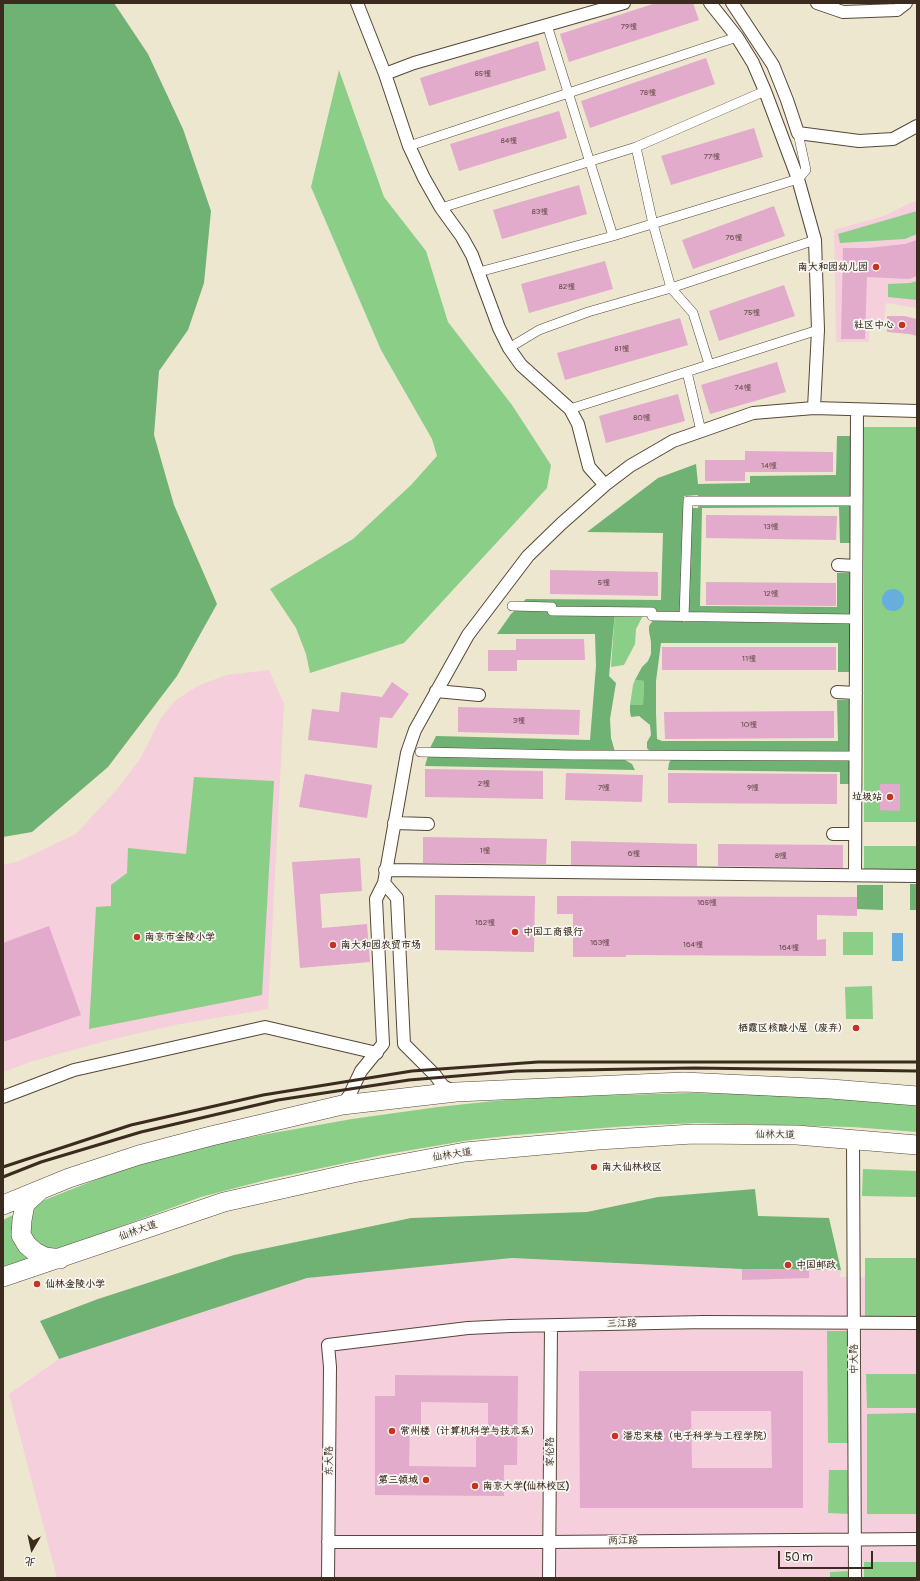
<!DOCTYPE html>
<meta charset="utf-8">
<style>
body{margin:0}
#map{position:relative;width:920px;height:1581px;overflow:hidden;background:#ede7cf;font-family:Pangolin,"LXGW WenKai TC",sans-serif}
canvas{display:block}
.frame{position:absolute;inset:0;border:4px solid #3b2a1e;pointer-events:none}
.north{position:absolute;left:12px;top:1529px;width:40px;height:40px;-webkit-text-stroke:3px #f6f6f2;paint-order:stroke;rotate:189deg;font-size:11px;font-weight:700;line-height:16px;text-align:center;color:#3b2a1e}
.north::after{content:'';display:block;margin:auto;width:14px;height:18px;background:#3b2a1e;clip-path:polygon(50% 0,100% 100%,50% 72%,0 100%)}
.scale{position:absolute;left:778px;top:1551px;width:95px;height:18px;box-sizing:border-box;border:2px solid #3b2a1e;border-top:0;padding-left:5px;font-size:12px;line-height:14px;white-space:nowrap;color:#3b2a1e;-webkit-text-stroke:3px #f6f6f2;paint-order:stroke}
</style>
<div id="map">
<canvas width="920" height="1581"></canvas>
<div class="frame"></div>
<div class="north">北</div>
<div class="scale">50 m</div>
</div>
<script>
const g = document.querySelector('canvas').getContext('2d');
g.lineJoin = 'round';
function fill(path, color) { g.fillStyle = color; g.fill(path, 'evenodd'); }
const poly = rows => new Path2D(rows.map(r => 'M' + r).join(''));
function strokePath(path, color, width, dash) { g.strokeStyle = color; g.lineWidth = width; g.lineCap = dash ? 'butt' : 'round'; g.setLineDash(dash || []); g.stroke(path); }
function label(font, color, halo, rows, align = 'center') {
  g.font = font + ' Pangolin,"LXGW WenKai TC",sans-serif'; g.lineWidth = 3.5; g.setLineDash([]); g.textBaseline = 'middle'; g.strokeStyle = halo; g.fillStyle = color; for (const [text, x, y, turn = 0] of rows) {
    g.save(); g.translate(x, y); g.rotate((+turn || 0) * Math.PI / 180); g.textAlign = isNaN(turn) ? turn : align; if (halo) g.strokeText(text, 0, 0); g.fillText(text, 0, 0); g.restore();
  }
}
fill(poly([
 [917,200,917,308,886,303,884,321,870,323,869,342,836,342,834,230,884,216],
 [269,670,284,704,268,1009,180,1024,109,1040,30,1062,3,1072,3,865,19,861,76,834,119,787,140,759,161,718,176,700,198,686,226,675],
 [512,1258,742,1269,841,1270,840,1277,917,1276,917,1578,57,1578,9,1394,59,1359,307,1278]
]), '#f5cfdb');
fill(poly([
 [339,70,384,197,426,251,448,322,512,405,551,465,547,488,404,643,310,673,306,654,296,628,270,589,353,539,411,485,437,456,432,439,381,350,311,187],
 [917,211,917,234,905,239,840,243,838,234],
 [917,281,917,300,888,297,888,284,910,283],
 [864,427,917,427,917,822,864,822],
 [615,611,645,612,636,629,635,644,624,665,611,667],
 [635,680,644,681,643,705,630,705,633,685],
 [194,777,274,781,262,995,89,1029,96,907,111,906,111,885,127,873,128,848,186,854],
 [864,846,917,846,917,873,871,873,864,869],
 [843,932,873,932,873,955,843,955],
 [872,986,873,1019,846,1019,845,987],
 [689,1093,824,1095,917,1106,917,1132,852,1127,698,1123,628,1126,515,1135,470,1140,382,1155,266,1180,201,1197,65,1247,51,1249,41,1247,30,1235,27,1218,37,1203,128,1167,207,1146,262,1135,352,1119,438,1107,504,1100,553,1097],
 [863,1169,917,1171,917,1197,862,1196],
 [15,1214,33,1258,3,1270,3,1220],
 [865,1258,917,1258,917,1316,865,1316],
 [827,1331,849,1331,850,1443,828,1443],
 [866,1374,917,1374,917,1408,867,1408],
 [917,1413,917,1514,867,1514,867,1414],
 [829,1470,850,1470,850,1514,828,1513],
 [864,1562,917,1562,917,1578,864,1578],
 [849,1571,849,1578,830,1578,830,1572]
]), '#8bce87');
fill(poly([
 [3,3,114,3,148,54,183,129,211,211,204,283,188,330,159,371,154,435,174,505,217,604,177,676,108,767,32,832,3,837],
 [837,436,853,436,853,543,840,543,839,507,702,508,700,606,837,607,837,573,852,573,851,672,838,672,838,643,661,643,656,681,656,713,657,739,662,741,838,741,837,700,852,700,851,784,840,784,840,772,668,770,669,763,674,755,653,755,647,748,647,742,651,735,650,725,639,716,631,717,630,712,630,705,643,705,644,681,635,680,642,667,648,661,651,654,651,642,649,631,649,626,655,617,615,612,609,676,616,683,610,719,611,738,616,755,632,764,635,770,425,766,430,748,436,736,590,740,596,666,595,634,497,634,511,614,526,599,661,600,663,533,587,532,658,478,696,464,698,484,750,483,750,476,836,475],
 [698,495,698,508,692,508,692,532,683,533,684,496],
 [910,884,917,884,917,910,910,910],
 [857,885,883,885,883,910,857,909],
 [755,1189,758,1216,829,1218,841,1270,742,1269,512,1258,307,1278,59,1359,40,1321,98,1299,234,1255,411,1218,587,1212,658,1197]
]), '#70b174');
fill(poly([
 '882 600a11 11 0 1 1 22 0a11 11 0 1 1-22 0Z',
 [892,933,903,933,903,961,892,961]
]), '#65aedd');
fill(poly([
 [656,3,693,3,699,20,569,62,560,34],
 [538,41,546,70,429,106,420,78],
 [706,58,715,84,590,128,581,101],
 [559,111,567,138,459,171,450,144],
 [754,128,763,157,671,185,661,156],
 [579,185,587,214,502,239,493,210],
 [774,206,785,236,693,269,682,240],
 [917,240,917,276,909,279,867,277,865,339,841,339,843,248,868,248,905,244],
 [605,261,613,289,529,313,521,284],
 [784,285,795,316,719,341,709,311],
 [887,316,904,316,917,319,917,336,909,334,887,332],
 [680,318,688,345,565,380,557,353],
 [777,362,786,392,710,414,701,385],
 [678,394,685,421,606,443,599,416],
 [745,451,833,452,833,472,745,472,745,481,705,481,705,460,745,460],
 [706,515,837,516,836,540,706,538],
 [550,570,658,572,658,596,550,594],
 [706,582,836,583,836,606,706,605],
 [516,639,584,639,585,660,517,660,517,671,488,671,488,650,516,650],
 [662,647,836,647,836,670,662,670],
 [392,682,409,694,392,718,380,717,377,748,308,740,312,709,339,712,341,692,382,697],
 [458,707,580,710,579,735,458,732],
 [834,711,834,738,665,739,664,712],
 [425,769,543,771,543,799,425,797],
 [566,773,643,775,642,802,565,800],
 [668,773,837,774,837,804,668,803],
 [305,774,372,785,367,818,299,807],
 [880,784,900,784,900,811,880,810],
 [423,837,547,839,546,864,423,863],
 [571,841,697,844,697,866,571,865],
 [718,844,843,845,843,868,718,866],
 [360,858,362,891,320,894,322,928,367,924,370,962,300,968,292,862],
 [435,895,535,896,534,952,435,950],
 [557,896,857,897,857,916,817,915,817,940,826,939,826,956,626,955,626,957,573,957,573,914,557,914],
 [49,926,81,1015,3,1042,3,943],
 [742,1269,809,1270,809,1278,742,1280],
 [579,1371,803,1371,803,1508,580,1508],
 [691,1411,771,1411,772,1468,692,1468],
 [395,1375,518,1376,517,1465,504,1465,504,1496,375,1495,375,1396,395,1396],
 [421,1402,488,1403,488,1436,476,1436,476,1467,409,1466,410,1425,421,1425]
]), '#e2aacb');
const pedestrian = poly([
 [547,25,613,236],
 [409,146,737,37],
 [636,147,653,224,671,288,693,313,709,364],
 [441,208,636,147,765,91],
 [479,272,613,236,798,179,806,170,798,133],
 [509,348,539,330,588,312,671,288,815,240],
 [687,372,701,431],
 [570,409,818,330],
 [512,606,552,607,552,611,652,612,652,616,856,619],
 [684,617,688,501,857,501],
 [420,752,571,755,855,756]
]);
const minor = poly([
 [357,3,385,74],
 [710,3,737,37,753,63,765,91,798,179,815,240,818,330,814,408],
 [732,3,773,65,787,100,798,133,859,141,893,139,917,126],
 [817,3,843,12,897,10,906,3],
 [605,485,589,467,578,424,570,409,521,365,509,348,499,328,472,255,462,237,441,208,424,178,409,146,385,74,414,63,624,3],
 [838,565,856,566],
 [436,691,479,695],
 [837,692,856,693],
 [394,823,428,824],
 [833,834,855,834],
 [385,870,917,876],
 [855,875,857,410],
 [384,883,397,898,404,1044,435,1075,443,1086,455,1092],
 [3,1097,74,1070,265,1027,377,1053],
 [342,1105,349,1096,361,1071,383,1044,376,899,384,883,407,753,415,730,468,635,528,556,561,524,605,485,630,466,673,441,753,413,814,408,917,411],
 [853,1140,855,1578],
 [328,1542,549,1542,917,1539],
 [328,1578,330,1367,328,1345,468,1328,510,1326,704,1322,917,1323],
 [549,1578,551,1326]
]);
const primary = poly([
 [39,1191,25,1204,22,1220,21,1235,27,1245,35,1252,45,1257,60,1259],
 [3,1205,69,1178,139,1155,211,1136,342,1105,456,1092,684,1082,831,1089,917,1096],
 [3,1277,224,1202,353,1173,465,1152,598,1140,693,1134,797,1135,917,1145]
]);
strokePath(pedestrian, '#564639', 10);
strokePath(minor, '#564639', 14);
strokePath(primary, '#564639', 20);
strokePath(pedestrian, '#fff', 9);
strokePath(minor, '#fff', 12);
strokePath(primary, '#fff', 19);
strokePath(poly([
 [3,1167,131,1125,263,1095,412,1071,538,1062,917,1062],
 [3,1177,41,1162,141,1132,278,1100,409,1080,517,1071,694,1068,917,1071]
]), '#3b2a1e', 3);
for (const [x, y, r, color] of [
 [876,267,4,"#c8321e"],
 [902,325,4,"#c8321e"],
 [890,797,4,"#c8321e"],
 [515,932,4,"#c8321e"],
 [137,937,4,"#c8321e"],
 [333,945,4,"#c8321e"],
 [856,1028,4,"#c8321e"],
 [594,1167,4,"#c8321e"],
 [788,1265,4,"#c8321e"],
 [37,1284,4,"#c8321e"],
 [392,1431,4,"#c8321e"],
 [615,1436,4,"#c8321e"],
 [426,1480,4,"#c8321e"],
 [475,1486,4,"#c8321e"]
]) { const dot = new Path2D(); dot.arc(x, y, r, 0, 2 * Math.PI); g.fillStyle = color; g.fill(dot); strokePath(dot, '#f6f6f2', 1.5); }
label('8px', '#654a49', null, [
 ["79幢",629,27],
 ["85幢",483,74],
 ["78幢",648,93],
 ["84幢",509,141],
 ["77幢",712,157],
 ["83幢",540,212],
 ["76幢",734,238],
 ["82幢",567,287],
 ["75幢",752,313],
 ["81幢",622,349],
 ["74幢",743,388],
 ["80幢",642,418],
 ["14幢",769,466],
 ["13幢",771,527],
 ["5幢",604,583],
 ["12幢",771,594],
 ["11幢",749,659],
 ["3幢",519,721],
 ["10幢",749,725],
 ["2幢",484,784],
 ["7幢",604,788],
 ["9幢",753,788],
 ["1幢",485,851],
 ["6幢",634,854],
 ["8幢",781,856],
 ["165幢",707,903],
 ["162幢",485,923],
 ["163幢",600,943],
 ["164幢",693,945],
 ["164幢",789,948]
]);
label('bold 10px', '#3b2a1e', '#f6f6f2', [
 ["南大和园幼儿园",868,267,"right"],
 ["社区中心",894,325,"right"],
 ["垃圾站",882,797,"right"],
 ["中国工商银行",523,932],
 ["南京市金陵小学",145,937],
 ["南大和园农贸市场",341,945],
 ["栖霞区核酸小屋（废弃）",848,1028,"right"],
 ["南大仙林校区",602,1167],
 ["中国邮政",796,1265],
 ["仙林金陵小学",45,1284],
 ["常州楼（计算机科学与技术系）",400,1431],
 ["潘忠来楼（电子科学与工程学院）",623,1436],
 ["第三领域",418,1480,"right"],
 ["南京大学(仙林校区)",483,1486]
], 'left');
label('10px', '#3b2a1e', '#f6f6f2', [
 ["仙林大道",775,1135,1],
 ["仙林大道",452,1155,-9],
 ["仙林大道",138,1231,-19],
 ["三江路",622,1324,-1],
 ["中大路",854,1359,-90],
 ["家伦路",550,1452,-90],
 ["东大路",329,1461,-90],
 ["两江路",623,1541,-1]
]);
</script>
